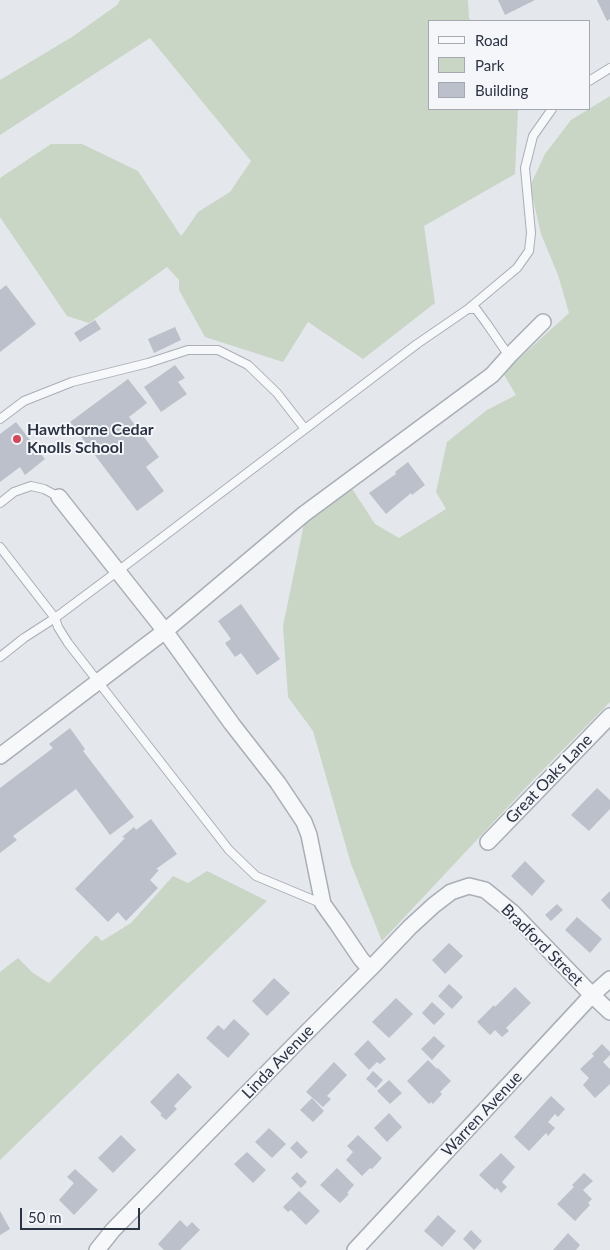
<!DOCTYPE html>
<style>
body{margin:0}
#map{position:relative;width:610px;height:1250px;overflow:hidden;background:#e4e7ec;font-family:Lato,sans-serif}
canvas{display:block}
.legend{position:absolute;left:428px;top:20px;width:162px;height:90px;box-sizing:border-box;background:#f4f6f9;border:1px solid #a4a8b1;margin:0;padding:6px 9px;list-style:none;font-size:15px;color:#2b3445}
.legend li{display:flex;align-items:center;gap:10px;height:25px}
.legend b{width:25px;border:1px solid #a4a8b1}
.scale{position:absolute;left:20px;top:1208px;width:120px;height:22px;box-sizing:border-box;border:2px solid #2b3445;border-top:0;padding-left:6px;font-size:15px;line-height:18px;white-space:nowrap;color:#2b3445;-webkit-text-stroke:4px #f4f6f9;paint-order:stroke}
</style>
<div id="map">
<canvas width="610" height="1250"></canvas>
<ul class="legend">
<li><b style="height:6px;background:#f7f8fa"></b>Road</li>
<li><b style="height:14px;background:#c9d6c5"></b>Park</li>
<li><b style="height:14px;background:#bbc0ca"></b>Building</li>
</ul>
<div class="scale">50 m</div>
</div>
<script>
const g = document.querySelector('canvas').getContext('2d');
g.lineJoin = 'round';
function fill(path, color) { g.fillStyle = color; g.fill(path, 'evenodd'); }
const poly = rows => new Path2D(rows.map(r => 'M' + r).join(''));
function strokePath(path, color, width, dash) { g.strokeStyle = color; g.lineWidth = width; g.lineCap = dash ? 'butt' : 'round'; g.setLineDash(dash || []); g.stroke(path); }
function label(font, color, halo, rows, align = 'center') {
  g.font = font + ' Lato,sans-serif'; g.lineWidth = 4; g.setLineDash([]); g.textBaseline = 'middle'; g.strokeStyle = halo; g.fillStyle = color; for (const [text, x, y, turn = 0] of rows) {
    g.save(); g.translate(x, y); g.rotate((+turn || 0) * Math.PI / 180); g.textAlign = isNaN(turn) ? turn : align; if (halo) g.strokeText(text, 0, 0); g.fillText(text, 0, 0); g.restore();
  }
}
fill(poly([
 [120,0,468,0,469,18,471,21,429,21,429,109,518,109,515,174,424,226,435,303,363,359,308,322,283,362,205,337,179,290,179,280,167,267,89,323,67,316,0,217,0,178,51,144,82,144,138,171,181,236,185,231,198,212,230,192,251,161,150,38,0,135,0,80,72,37,117,5],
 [610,96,610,702,534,779,382,941,351,864,313,731,288,697,283,626,304,524,351,487,375,524,399,538,446,509,436,492,447,442,487,410,516,395,503,373,569,313,558,275,541,234,530,186,545,154,571,120],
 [207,871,267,901,0,1160,0,972,18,958,33,973,49,983,96,935,102,941,131,923,173,876,188,883]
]), '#c9d6c5');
fill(poly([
 [498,0,535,0,505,15],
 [597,0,610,0,610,19,607,21],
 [6,285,36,324,0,352,0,290],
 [95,320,101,329,80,342,74,333],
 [175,327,181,340,154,353,148,339],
 [175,365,185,378,178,382,187,394,161,412,144,387],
 [128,379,147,403,129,417,159,457,146,467,164,491,137,511,70,422],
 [16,422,45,459,25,475,20,467,0,482,0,434],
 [408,462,425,485,412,495,411,493,386,514,369,493,396,474,395,472],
 [241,604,280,659,257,675,241,653,235,657,225,643,231,639,218,621],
 [70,728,85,749,83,751,134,817,110,835,76,789,13,836,17,840,0,853,0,788,53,748,49,744],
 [597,788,610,800,610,809,589,831,571,815],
 [151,819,177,854,156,869,159,870,150,880,158,888,126,921,118,912,108,922,75,889,125,838,122,837,134,827,136,830],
 [525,861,545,881,532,896,511,876],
 [610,891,610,910,601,900],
 [557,904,563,910,551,921,545,915],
 [577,917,602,939,590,953,565,930],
 [449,943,463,956,445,974,432,960],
 [274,978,290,993,267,1016,252,1001],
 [449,984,463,997,452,1009,438,996],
 [515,987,531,1003,506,1028,509,1031,502,1037,495,1030,490,1035,477,1022,494,1005,495,1007],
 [396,998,413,1014,389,1038,372,1022],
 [432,1002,445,1014,434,1025,422,1013],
 [234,1019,250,1034,228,1058,206,1038,218,1025,224,1030],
 [434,1036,445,1046,432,1060,421,1049],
 [368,1040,386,1059,380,1064,377,1062,369,1070,354,1054],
 [602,1044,610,1052,610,1055,603,1062,610,1069,610,1084,595,1098,583,1085,589,1078,580,1069,594,1056,592,1054],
 [428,1060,437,1069,438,1068,451,1081,440,1092,442,1094,433,1104,431,1102,429,1104,407,1081],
 [334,1062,347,1075,327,1096,331,1099,323,1107,306,1092],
 [373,1071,383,1080,376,1088,366,1079],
 [178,1073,192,1087,174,1106,177,1109,166,1120,160,1115,162,1114,150,1102],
 [389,1080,402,1093,390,1104,377,1091],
 [551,1096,565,1109,558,1117,555,1114,548,1122,555,1128,548,1136,546,1133,529,1151,514,1137],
 [312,1098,324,1111,313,1122,300,1110],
 [389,1113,402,1127,387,1142,374,1128],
 [269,1128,286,1144,272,1158,255,1142],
 [121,1135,136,1150,113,1173,98,1158],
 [358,1135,382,1158,372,1169,370,1168,362,1176,346,1160,353,1152,347,1146],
 [297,1141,308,1152,301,1159,290,1148],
 [247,1152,266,1170,253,1183,234,1164],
 [501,1153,515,1167,502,1182,507,1187,501,1193,497,1188,495,1190,479,1175],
 [337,1168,354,1185,347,1193,349,1194,340,1203,320,1185],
 [75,1169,98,1190,74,1215,59,1200,74,1183,67,1177],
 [297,1172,307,1182,301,1188,291,1178],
 [584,1173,593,1181,583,1190,592,1199,588,1203,590,1205,575,1221,557,1204,574,1187,572,1185],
 [299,1191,320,1211,306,1225,291,1210,288,1212,283,1207],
 [0,1211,10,1229,0,1235],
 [438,1215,456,1231,442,1247,424,1231],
 [180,1220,187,1227,192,1222,200,1230,180,1250,164,1250,158,1244],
 [471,1230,482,1241,474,1250,463,1239],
 [568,1233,580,1245,576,1250,553,1250]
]), '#bbc0ca');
const lane = poly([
 [589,81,610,68],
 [468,309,517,268,529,251,531,233,525,168,533,136,552,109],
 [0,419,24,401,72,382,148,363,188,350,218,350,248,365,277,393,305,429],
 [0,503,14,492,31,486,44,489,59,497],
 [0,547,55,618,58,627,68,643,229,850,256,876,323,904],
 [0,657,24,638,55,618,118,571,417,344,468,309,476,309,487,324,509,356]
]);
const street = poly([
 [59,497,165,631,232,724,278,783,304,822,309,835,323,904,338,925,361,959,370,969],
 [0,756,165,631,304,514,492,375,509,356,543,322],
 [488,842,610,716],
 [97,1250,113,1230,307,1032,370,969,410,927,434,905,451,892,469,886,485,890,512,912,592,995,610,1012],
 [355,1250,592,995,610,979]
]);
strokePath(lane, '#a9aeb7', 10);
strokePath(street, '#a9aeb7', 18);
strokePath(lane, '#f7f8fa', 8);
strokePath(street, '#f7f8fa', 15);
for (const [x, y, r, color] of [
 [17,439,5,"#d1495b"]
]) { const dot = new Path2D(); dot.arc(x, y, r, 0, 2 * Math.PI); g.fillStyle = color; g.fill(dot); strokePath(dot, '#f4f6f9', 2); }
label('bold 16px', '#2b3445', '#f4f6f9', [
 ["Hawthorne Cedar",27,430],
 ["Knolls School",27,448]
], 'left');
label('16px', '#2b3445', '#f4f6f9', [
 ["Great Oaks Lane",549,779,-46],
 ["Bradford Street",542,945,45],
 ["Linda Avenue",278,1062,-46],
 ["Warren Avenue",482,1114,-47]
]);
</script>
